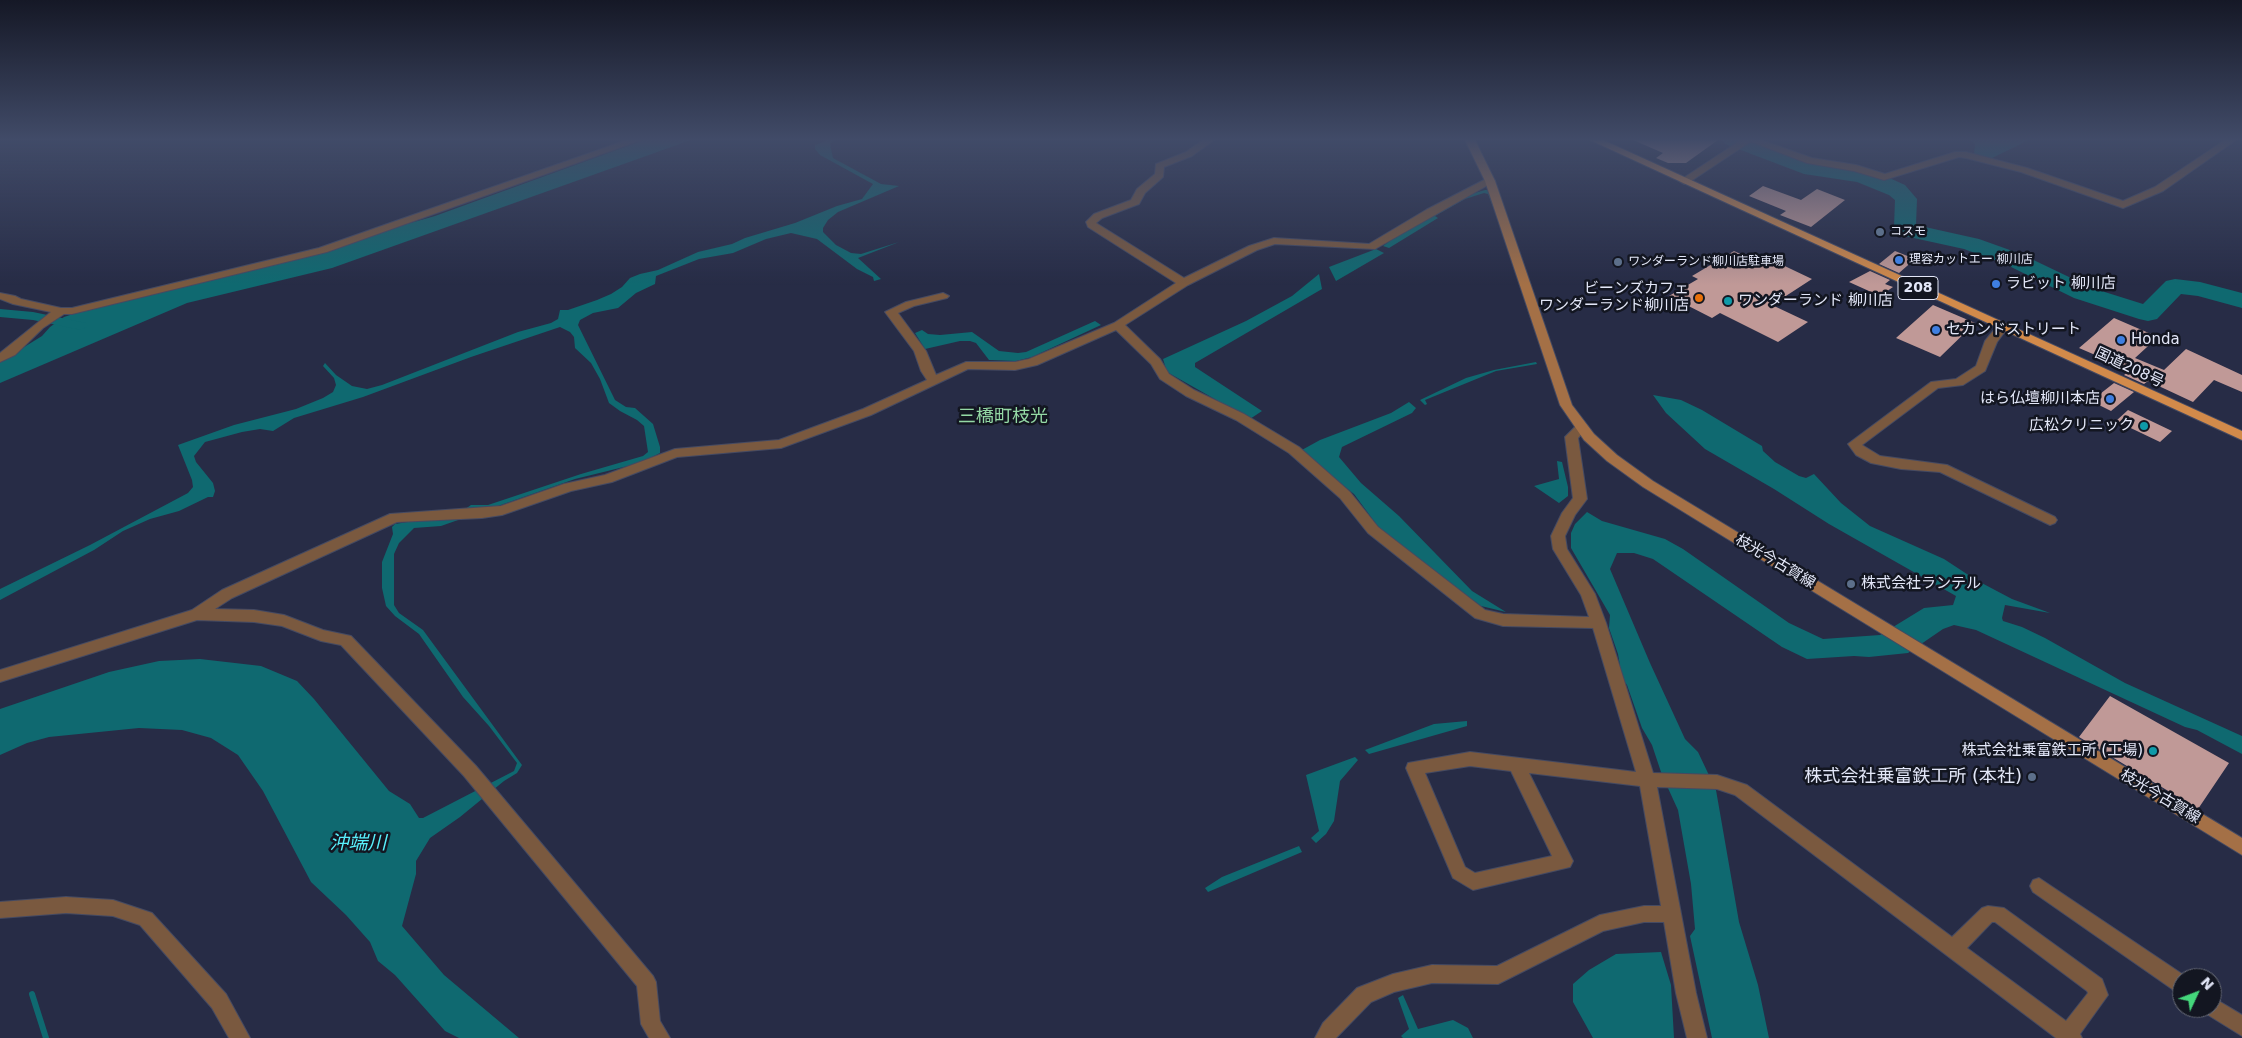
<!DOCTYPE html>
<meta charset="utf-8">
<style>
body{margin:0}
#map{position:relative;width:2242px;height:1038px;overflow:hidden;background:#272c46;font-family:"DejaVu Sans",sans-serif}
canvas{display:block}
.north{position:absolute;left:2172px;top:968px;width:50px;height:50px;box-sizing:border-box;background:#131621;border:1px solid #666a77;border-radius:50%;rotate:47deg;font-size:14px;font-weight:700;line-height:20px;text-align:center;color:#e3e7f8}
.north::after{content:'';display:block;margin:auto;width:18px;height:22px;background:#44d77b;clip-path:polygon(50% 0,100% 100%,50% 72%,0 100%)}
</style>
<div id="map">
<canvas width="2242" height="1038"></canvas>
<div class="north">N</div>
</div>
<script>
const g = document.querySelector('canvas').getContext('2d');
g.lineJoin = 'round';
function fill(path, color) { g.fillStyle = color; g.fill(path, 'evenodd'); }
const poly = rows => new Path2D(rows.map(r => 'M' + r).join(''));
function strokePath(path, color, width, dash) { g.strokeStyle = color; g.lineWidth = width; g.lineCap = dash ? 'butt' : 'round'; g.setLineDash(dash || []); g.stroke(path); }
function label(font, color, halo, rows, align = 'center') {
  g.font = font + ' "DejaVu Sans","Noto Sans JP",sans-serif'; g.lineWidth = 5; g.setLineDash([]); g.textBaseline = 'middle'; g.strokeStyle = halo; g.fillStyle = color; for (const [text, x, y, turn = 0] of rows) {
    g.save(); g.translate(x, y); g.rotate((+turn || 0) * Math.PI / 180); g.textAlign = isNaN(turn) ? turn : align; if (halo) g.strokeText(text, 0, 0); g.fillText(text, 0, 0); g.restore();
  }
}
fill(poly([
 [644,140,691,140,332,268,187,303,0,383,0,362,42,336,50,327,64,317,85,310,213,279,435,216],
 [827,140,836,140,830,144,833,158,881,184,899,186,838,212,828,220,823,228,823,232,836,245,851,253,861,254,899,242,858,258,881,279,874,281,873,277,857,269,817,239,791,233,766,239,733,253,699,259,656,276,655,284,636,293,618,308,593,313,580,320,578,325,615,400,626,407,635,408,653,424,660,447,660,453,640,463,575,479,441,526,414,528,399,543,394,554,394,605,399,613,423,630,522,765,517,773,504,781,460,817,430,838,416,861,416,874,402,926,444,975,519,1038,459,1038,445,1031,395,975,378,961,370,942,346,915,311,882,263,791,238,755,211,738,182,730,139,728,49,737,27,743,0,755,0,709,109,672,159,661,200,659,261,666,297,681,314,699,389,791,410,804,419,818,423,818,514,771,517,763,489,726,463,697,419,634,395,616,386,606,382,588,382,562,393,534,392,527,395,524,420,520,449,520,471,505,488,505,581,474,643,456,648,452,644,426,637,420,620,411,609,403,600,379,591,363,575,348,574,337,570,332,560,327,471,357,363,397,294,418,273,431,260,429,242,432,205,442,194,456,196,462,213,483,215,491,213,497,208,497,179,511,150,519,123,531,94,550,0,600,0,589,90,545,188,493,193,487,192,480,178,445,234,425,296,409,323,398,333,392,336,385,334,378,323,366,325,363,336,375,352,386,367,389,382,385,518,332,551,323,558,319,560,310,568,310,597,300,611,294,622,287,630,278,640,274,658,270,698,252,732,244,745,238,795,223,837,206,862,199,873,184,820,155,815,149,815,145],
 [1970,140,2029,140,1988,160,1974,155,1975,144],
 [1485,190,1489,190,1496,209,1494,209,1488,194,1484,193,1465,199,1435,216,1438,218,1389,248,1383,246,1409,227,1461,197],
 [1376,249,1384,253,1336,281,1329,267],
 [1319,274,1322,289,1195,363,1195,367,1262,411,1250,419,1167,372,1163,359,1246,321,1292,296],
 [1095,321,1101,325,1032,357,1016,361,989,360,976,343,970,341,960,341,925,349,915,333,922,330,928,334,940,335,972,332,999,351,1018,353,1026,352],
 [1536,362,1537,364,1496,371,1425,400,1427,404,1425,405,1420,400,1466,378,1494,370],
 [1653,395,1681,400,1702,410,1762,446,1763,451,1775,462,1799,476,1806,478,1814,474,1841,503,1870,526,1944,559,1976,580,2012,599,2050,613,2005,605,2002,618,2003,621,2022,627,2045,638,2125,683,2242,736,2242,754,2197,730,2185,727,1976,630,1954,625,1943,629,1908,653,1869,657,1854,656,1807,659,1782,647,1653,559,1634,553,1617,553,1610,569,1650,663,1685,739,1698,752,1716,790,1739,922,1758,985,1769,1038,1712,1038,1690,936,1695,929,1691,884,1678,810,1662,775,1652,745,1642,728,1627,685,1618,673,1620,666,1618,654,1609,628,1610,615,1571,548,1571,533,1575,524,1587,512,1602,521,1665,539,1683,549,1789,623,1823,639,1880,635,1924,608,1953,605,1956,596,1829,524,1774,489,1705,449,1666,413],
 [1409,402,1416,408,1412,413,1342,447,1339,457,1361,483,1399,516,1472,591,1506,612,1481,606,1385,536,1354,494,1300,451,1320,440,1391,413],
 [1557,461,1562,462,1568,487,1568,496,1559,503,1534,486,1559,479],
 [1467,721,1467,726,1369,754,1365,750,1434,724],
 [1355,757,1358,760,1340,781,1334,821,1326,834,1316,843,1311,838,1319,831,1306,775],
 [1299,846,1302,852,1208,892,1205,888,1222,877],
 [1661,952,1671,985,1674,1038,1593,1038,1573,1002,1573,984,1589,970,1616,954],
 [1403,995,1418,1029,1453,1020,1468,1028,1473,1038,1403,1038,1401,1036,1409,1029,1398,998]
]), '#0f6970');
strokePath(poly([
 [32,994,46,1038]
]), '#0f6970', 6);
fill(poly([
 [0,309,33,312,86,323,88,326,81,330,33,320,0,317,0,309]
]), '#0f6970');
fill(poly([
 [1722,140,1752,140,1816,163,1858,170,1885,176,1905,185,1917,199,1916,225,1979,239,2021,254,2092,288,2143,304,2166,281,2175,279,2200,282,2242,293,2242,308,2198,296,2181,294,2157,319,2148,321,2139,319,2074,298,2005,264,1964,249,1900,235,1894,227,1895,200,1889,195,1857,182,1804,174,1725,144,1722,140]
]), '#0f6970');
fill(poly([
 [1633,140,1718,140,1686,163,1668,163,1656,158,1663,153],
 [1763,186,1801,200,1817,189,1845,200,1811,227,1780,215,1786,211,1749,196],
 [1734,251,1762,264,1770,259,1812,279,1772,305,1808,322,1778,342,1720,313,1712,318,1669,296,1698,279,1692,276],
 [1895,251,1915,259,1899,273,1879,264],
 [1870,271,1890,280,1885,284,1893,287,1880,296,1849,282],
 [1933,305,1975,323,1940,357,1896,338],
 [2114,318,2158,337,2135,358,2164,370,2186,349,2242,375,2242,392,2214,380,2193,402,2148,381,2144,384,2124,375,2130,370,2079,348],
 [2114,383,2134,392,2111,411,2091,401],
 [2128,410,2172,431,2160,442,2116,421],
 [2110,696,2229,763,2198,809,2079,737]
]), '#c09997');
const minor = poly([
 [627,140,641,140,327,252,72,314,64,314,43,328,15,355,0,362,0,353,51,312,13,304,0,299,0,293,15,296,21,299,61,308,72,308,319,248,627,140],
 [1203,140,1214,140,1192,156,1164,167,1163,177,1145,193,1139,204,1102,218,1096,223,1184,278,1249,246,1274,238,1369,244,1426,210,1486,179,1490,178,1495,181,1375,249,1275,244,1257,250,1188,285,1125,325,1160,359,1169,374,1194,390,1244,414,1299,447,1350,492,1378,527,1485,610,1503,614,1589,617,1581,595,1553,549,1551,536,1562,513,1573,498,1565,437,1578,424,1586,424,1588,427,1578,438,1587,499,1575,515,1565,536,1567,549,1595,594,1606,623,1653,773,1717,775,1747,785,1952,937,1982,908,1988,906,2004,908,2102,979,2108,995,2080,1034,2082,1038,2056,1038,1735,795,1717,789,1657,787,1696,993,1707,1038,1687,1038,1676,993,1664,922,1644,922,1603,931,1498,984,1432,983,1394,992,1371,1002,1336,1038,1315,1038,1323,1023,1357,988,1393,974,1432,965,1497,966,1600,915,1644,906,1661,906,1640,786,1529,773,1573,861,1570,867,1473,890,1453,878,1406,768,1408,763,1470,752,1636,772,1593,628,1503,626,1475,618,1368,533,1340,498,1289,453,1236,420,1186,396,1160,379,1151,364,1116,330,1037,365,1015,370,968,369,871,415,781,448,677,457,612,482,571,491,502,515,482,518,397,522,232,598,215,609,254,610,284,615,323,630,351,636,476,766,653,976,656,982,660,1021,670,1038,649,1038,641,1024,637,986,464,776,341,645,321,641,282,626,254,622,197,620,0,682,0,670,192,610,222,590,390,514,501,506,564,484,605,475,675,449,779,440,863,409,927,380,921,371,914,351,885,312,906,302,943,293,949,296,947,298,914,306,898,313,926,351,936,375,966,362,1015,362,1029,359,1114,323,1176,283,1088,227,1086,222,1094,214,1131,200,1137,189,1155,174,1156,164,1186,152,1203,140],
 [1470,766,1511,771,1552,856,1475,873,1465,867,1425,773,1470,766],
 [1992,922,1995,922,2087,991,2088,993,2066,1021,1967,948,1992,922],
 [1747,140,1761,140,1812,158,1856,165,1885,174,1955,152,1966,152,2027,168,2123,201,2155,187,2225,140,2236,140,2163,191,2123,208,2021,172,1966,158,1959,157,1884,180,1854,171,1807,163,1747,140],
 [2003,323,2009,326,1997,342,1985,371,1963,385,1938,388,1862,445,1880,456,1947,465,2055,517,2057,520,2055,523,2050,525,1940,472,1901,469,1871,463,1856,455,1848,444,1931,382,1956,379,1976,366,1985,341,1999,324,2003,323],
 [2039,878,2188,978,2182,978,2182,994,2175,991,2033,892,2030,886,2033,880,2039,878],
 [66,897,113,900,152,913,226,994,250,1038,229,1038,212,1008,140,925,113,916,66,913,0,918,0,902,66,897],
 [2212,997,2242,1015,2242,1036,2205,1013,2203,1008,2212,1008,2212,997]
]);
const tertiary = poly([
 [1741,140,1753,140,1688,183,1684,184,1679,181,1741,140]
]);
const secondary = poly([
 [1465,140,1475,140,1495,181,1572,405,1594,434,1617,455,1653,481,2242,838,2242,855,1643,487,1607,461,1584,440,1560,405,1485,181,1465,140]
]);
const trunk = poly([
 [1590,140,1603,140,2242,431,2242,440,1590,140]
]);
strokePath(minor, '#454a62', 2);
strokePath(tertiary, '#454a62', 2);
strokePath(secondary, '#454a62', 2);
strokePath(trunk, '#454a62', 2);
fill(minor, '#7a593f');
fill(tertiary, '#7a593f');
fill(secondary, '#a47046');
fill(trunk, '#d28a4a');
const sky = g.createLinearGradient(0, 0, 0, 285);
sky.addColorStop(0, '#151826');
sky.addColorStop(0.49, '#414b68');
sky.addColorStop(1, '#414b6800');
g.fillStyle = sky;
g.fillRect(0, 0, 2242, 285);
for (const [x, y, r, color] of [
 [1880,232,5,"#5c6f8a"],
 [1899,260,5,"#3f7fe0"],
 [1618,262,5,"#5c6f8a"],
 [1996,284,5,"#3f7fe0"],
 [1699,298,5,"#e8710a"],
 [1728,301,5,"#0f9aa8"],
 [1936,330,5,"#3f7fe0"],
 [2121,340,5,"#3f7fe0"],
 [2110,399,5,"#3f7fe0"],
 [2144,426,5,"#0f9aa8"],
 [1851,584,5,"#5c6f8a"],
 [2153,751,5,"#0f9aa8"],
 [2032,777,5,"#5c6f8a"]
]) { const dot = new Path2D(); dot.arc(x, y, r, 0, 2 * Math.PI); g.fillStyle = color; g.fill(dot); strokePath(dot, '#131621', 2); }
label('12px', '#e3e7f8', '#131621', [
 ["コスモ",1890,232],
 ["理容カットエー 柳川店",1909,260],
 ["ワンダーランド柳川店駐車場",1628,262]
], 'left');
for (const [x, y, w] of [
 [1918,288,40]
]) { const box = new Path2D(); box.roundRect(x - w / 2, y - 11.5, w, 23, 4); g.fillStyle = '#131621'; g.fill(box); strokePath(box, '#e3e7f8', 1); }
label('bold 14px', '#e3e7f8', null, [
 ["208",1918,288]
]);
label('15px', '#e3e7f8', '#131621', [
 ["ラビット 柳川店",2006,284],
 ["ビーンズカフェ",1689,289,"right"],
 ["ワンダーランド柳川店",1689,306,"right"],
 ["ワンダーランド 柳川店",1738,301],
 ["セカンドストリート",1946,330],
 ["Honda",2131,340],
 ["はら仏壇柳川本店",2100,399,"right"],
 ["広松クリニック",2134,426,"right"],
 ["株式会社ランテル",1861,584],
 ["株式会社乗富鉄工所 (工場)",2143,751,"right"]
], 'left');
label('15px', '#e3e7f8', '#131621', [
 ["国道208号",2129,368,25],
 ["枝光今古賀線",1775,562,31],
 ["枝光今古賀線",2160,797,31]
]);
label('18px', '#94d9a5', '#131621', [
 ["三橋町枝光",1003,417]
]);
label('18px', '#e3e7f8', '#131621', [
 ["株式会社乗富鉄工所 (本社)",2022,777]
], 'right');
label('italic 19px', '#58f0fc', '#131621', [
 ["沖端川",358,844]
]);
</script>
